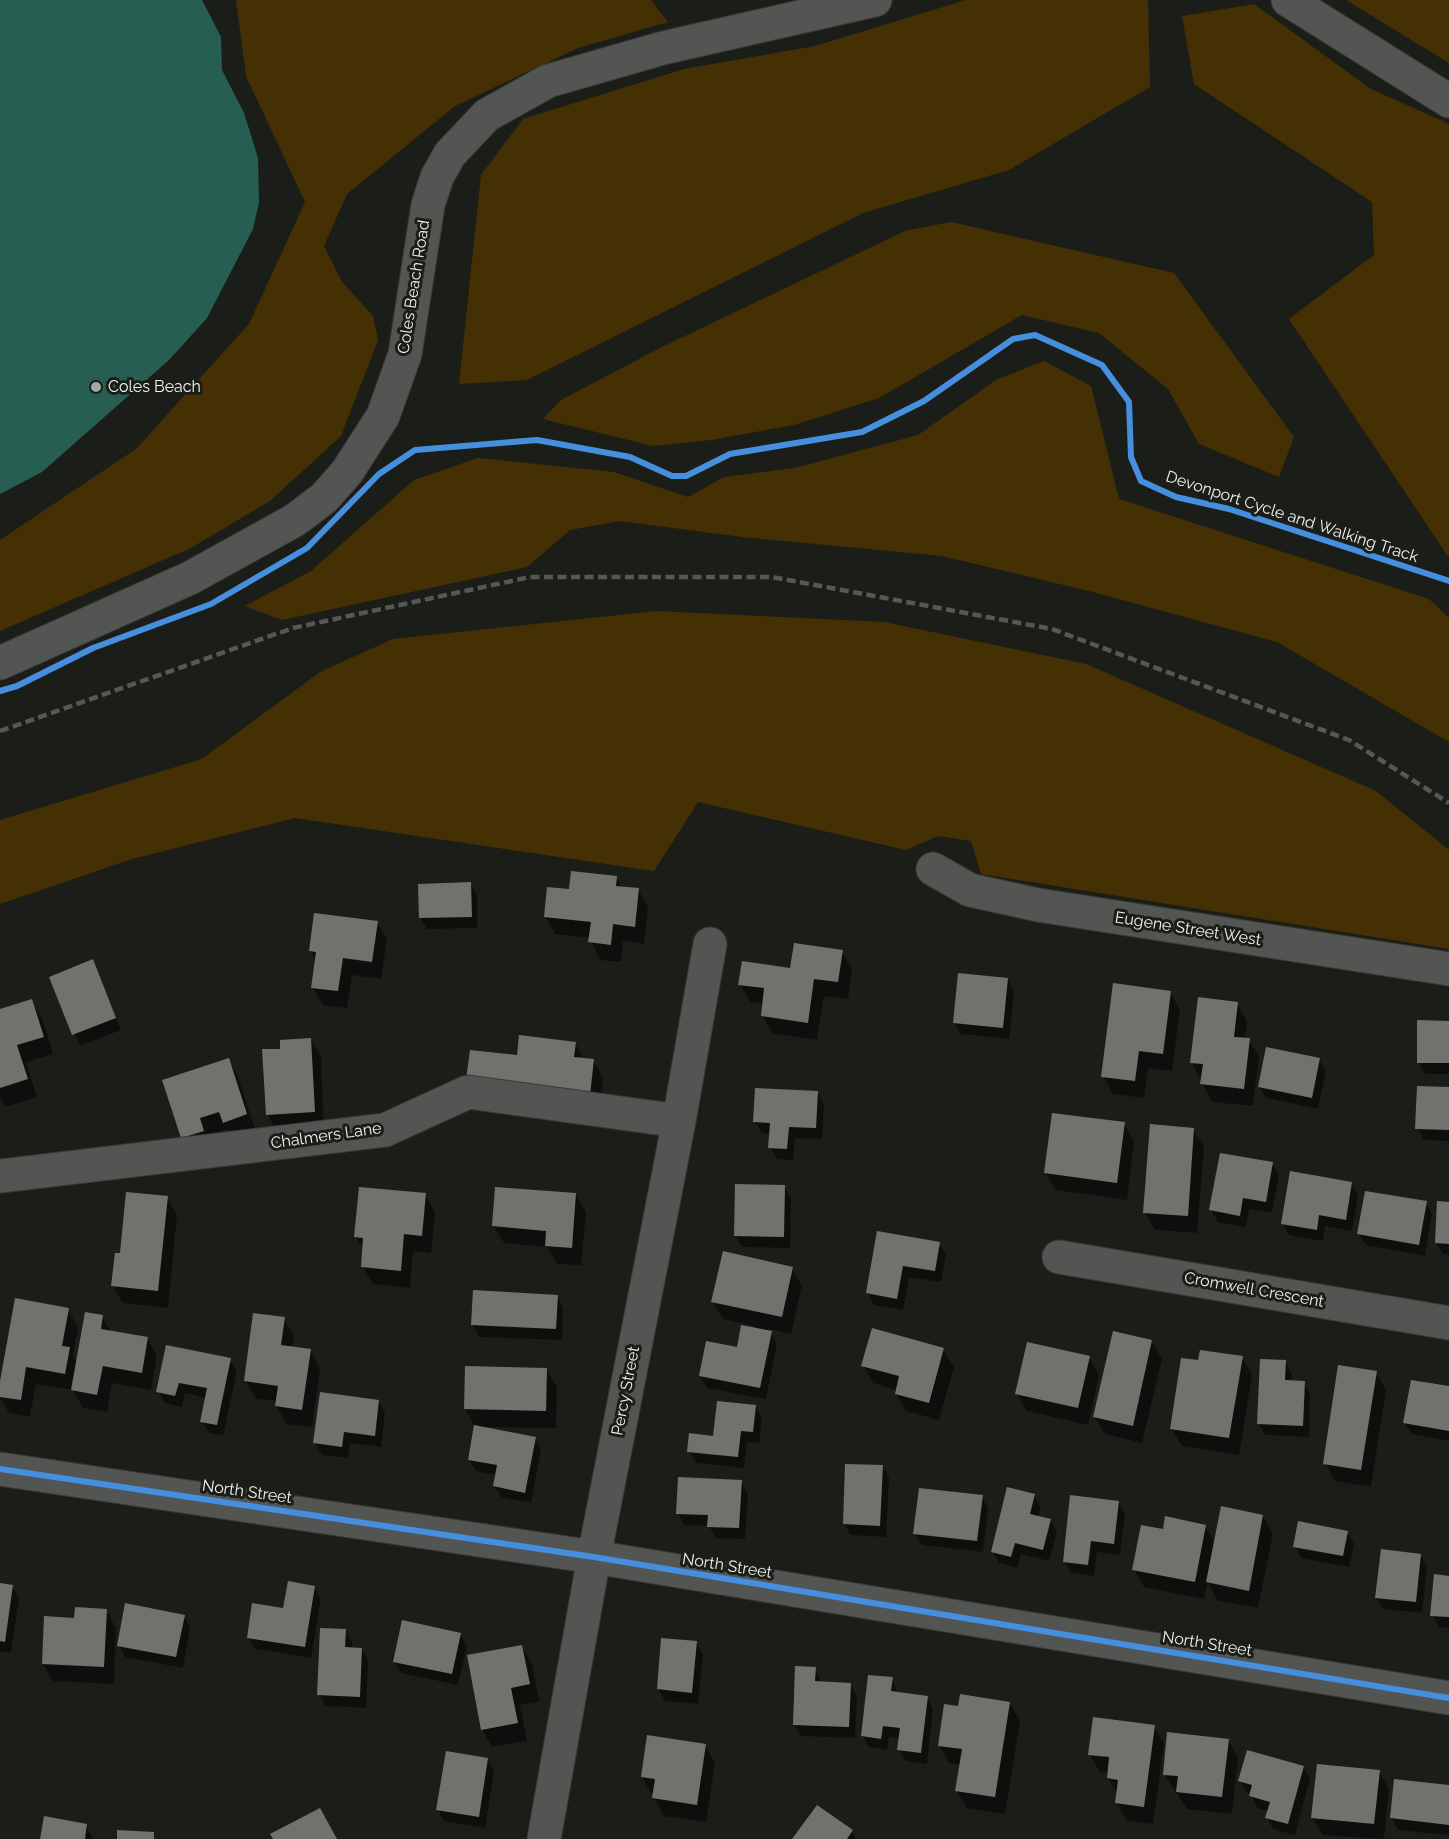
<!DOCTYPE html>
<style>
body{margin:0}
canvas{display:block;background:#1b1d19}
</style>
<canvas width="1449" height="1839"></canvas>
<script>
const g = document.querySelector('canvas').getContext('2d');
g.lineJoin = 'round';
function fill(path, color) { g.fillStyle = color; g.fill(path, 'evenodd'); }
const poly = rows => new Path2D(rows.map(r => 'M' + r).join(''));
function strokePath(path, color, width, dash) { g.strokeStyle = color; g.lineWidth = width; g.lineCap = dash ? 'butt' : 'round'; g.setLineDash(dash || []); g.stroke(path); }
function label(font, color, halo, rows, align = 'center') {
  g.font = font + ' Raleway,sans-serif'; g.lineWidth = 6; g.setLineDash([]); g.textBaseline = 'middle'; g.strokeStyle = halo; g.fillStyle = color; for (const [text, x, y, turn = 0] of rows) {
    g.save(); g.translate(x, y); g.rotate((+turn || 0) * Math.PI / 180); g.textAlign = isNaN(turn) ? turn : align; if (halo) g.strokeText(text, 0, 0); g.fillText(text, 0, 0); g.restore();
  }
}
fill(poly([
 [236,0,651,0,668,22,578,48,455,106,347,194,324,246,342,282,373,316,378,340,341,436,270,501,191,548,0,631,0,540,136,449,249,324,305,202,246,76],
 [966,0,1148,0,1150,87,1009,170,863,213,527,380,459,384,481,175,523,119,684,69,815,46],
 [1346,0,1449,0,1449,63],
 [1254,4,1371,89,1449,124,1449,558,1289,319,1374,255,1372,202,1194,84,1182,16],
 [951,222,1174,273,1294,437,1279,477,1199,444,1168,389,1099,333,1022,315,879,398,794,425,711,440,653,446,543,419,561,400,662,347,905,231],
 [1044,361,1091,386,1119,499,1429,599,1449,618,1449,742,1277,642,1089,591,942,556,742,537,620,521,570,530,527,567,282,620,245,606,311,571,414,480,478,458,614,472,688,497,724,477,795,468,918,435,996,380],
 [657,611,884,622,1086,664,1376,791,1449,850,1449,949,981,874,971,841,938,836,906,850,698,802,654,871,295,818,132,859,0,904,0,820,202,759,320,672,393,639]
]), '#443003');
fill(poly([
 [0,0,202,0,221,37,222,70,244,113,258,158,259,202,253,229,207,318,169,360,42,472,0,494]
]), '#265f51');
fill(poly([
 [616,877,622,888,638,889,648,907,644,944,623,941,621,962,600,960,590,938,555,934,545,916,571,891],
 [470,883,477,895,477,928,427,929,420,918],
 [377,923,387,940,381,979,352,975,347,1008,323,1005,313,988,316,961,310,951],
 [842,952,852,969,848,999,824,996,817,1040,772,1033,762,1015,764,1004,750,1002,740,984],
 [92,961,121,1030,80,1046,51,977],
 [1008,980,1014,991,1009,1039,961,1034,954,1023],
 [1170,992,1180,1010,1172,1071,1148,1068,1144,1098,1113,1094,1103,1076],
 [31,1000,42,1018,53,1054,26,1062,37,1097,5,1107,0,1098,0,1010],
 [1237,1004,1247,1021,1245,1039,1249,1040,1259,1057,1253,1106,1212,1102,1192,1063],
 [1449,1022,1449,1074,1425,1074,1418,1062],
 [311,1040,321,1057,324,1130,277,1132,267,1114,282,1050],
 [575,1043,584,1059,593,1060,603,1078,599,1112,518,1057],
 [228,1059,238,1077,256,1132,234,1139,228,1129,209,1136,183,1138,164,1081],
 [1319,1059,1326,1071,1318,1109,1266,1098,1259,1087],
 [1449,1089,1449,1141,1424,1140,1417,1128],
 [817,1093,824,1104,822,1139,795,1138,793,1160,777,1159,770,1147,771,1134,762,1133,755,1122],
 [1124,1124,1134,1141,1127,1200,1056,1190,1046,1173],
 [1193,1129,1204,1147,1197,1233,1155,1230,1144,1212],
 [1272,1164,1279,1175,1272,1213,1249,1209,1246,1227,1218,1222,1211,1210],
 [1351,1183,1358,1195,1352,1231,1325,1226,1323,1241,1289,1235,1283,1224],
 [784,1187,791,1198,790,1248,742,1247,735,1235],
 [425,1194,435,1212,431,1253,413,1251,410,1288,373,1284,363,1267,364,1251,356,1237],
 [575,1194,586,1212,581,1265,557,1264,547,1247,504,1243,493,1226],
 [167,1198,177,1215,168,1308,123,1303,113,1286,122,1255],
 [1426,1203,1432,1214,1425,1256,1366,1245,1359,1234],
 [1449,1204,1449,1255,1443,1254,1436,1243],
 [878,1232,939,1243,946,1254,941,1282,909,1277,903,1310,874,1305,868,1293],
 [792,1269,802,1286,791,1334,769,1329,777,1344,766,1399,707,1388,700,1376,738,1348,757,1327,723,1319,713,1302],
 [557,1296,563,1308,562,1340,479,1337,473,1325],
 [68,1310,78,1327,73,1356,77,1364,102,1317,111,1332,147,1338,157,1356,151,1390,112,1383,107,1412,83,1408,73,1390,36,1384,30,1417,9,1413,0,1398,0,1390],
 [284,1319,294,1336,292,1348,310,1350,320,1368,312,1427,287,1424,276,1406,277,1401,256,1399,246,1381],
 [1152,1342,1162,1359,1142,1443,1105,1434,1094,1417],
 [943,1350,954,1367,939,1420,906,1411,896,1394,897,1390,873,1383,863,1366],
 [1089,1357,1099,1375,1088,1425,1027,1411,1017,1394],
 [1242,1358,1252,1375,1239,1455,1182,1446,1171,1428,1199,1362],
 [230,1360,237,1371,223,1436,209,1433,202,1422,207,1398,185,1393,182,1407,165,1403,158,1392],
 [1285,1362,1292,1373,1291,1382,1304,1382,1310,1394,1309,1437,1265,1435,1259,1424],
 [546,1369,557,1387,556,1428,481,1427,535,1438,541,1450,531,1503,501,1497,494,1486,496,1475,476,1471,469,1459,475,1427,465,1409],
 [1376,1372,1386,1390,1371,1487,1335,1481,1325,1463],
 [1449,1388,1449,1441,1412,1434,1405,1423],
 [379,1402,385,1413,381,1447,350,1443,348,1458,322,1455,315,1443],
 [756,1407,762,1418,759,1443,747,1442,744,1468,696,1463,689,1451,714,1438],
 [883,1467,889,1478,886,1537,851,1535,844,1524],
 [741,1482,748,1493,745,1539,716,1538,709,1526,684,1525,678,1513],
 [1034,1496,1041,1507,1038,1517,1050,1520,1057,1532,1049,1561,1021,1554,1017,1568,999,1563,993,1552],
 [982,1497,988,1508,983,1552,922,1545,915,1534],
 [1118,1502,1125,1514,1120,1555,1097,1552,1094,1576,1071,1573,1064,1562],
 [1263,1516,1273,1534,1258,1608,1217,1600,1208,1583,1204,1599,1144,1587,1134,1570,1164,1531,1205,1526,1215,1543],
 [1347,1532,1354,1544,1349,1567,1301,1558,1295,1546],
 [1421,1555,1427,1567,1422,1613,1383,1609,1376,1598],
 [1449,1577,1449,1628,1439,1627,1432,1615],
 [0,1584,12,1586,19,1598,11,1653,0,1651],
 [314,1587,321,1599,311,1658,255,1649,248,1637],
 [106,1610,116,1628,114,1684,53,1681,43,1664,76,1619],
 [184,1616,190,1628,183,1668,125,1657,119,1645],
 [346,1630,352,1642,352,1649,362,1649,368,1661,366,1708,326,1706,319,1694],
 [460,1634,467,1646,458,1685,401,1673,394,1661],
 [696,1643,703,1654,698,1704,665,1701,658,1689],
 [522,1647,532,1664,539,1702,520,1705,527,1741,492,1747,482,1729],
 [815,1669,822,1683,850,1684,857,1696,855,1738,801,1736,794,1725],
 [892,1679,898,1694,927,1697,933,1709,927,1764,906,1761,899,1750,900,1738,889,1737,887,1750,869,1747,863,1736],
 [1010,1703,1020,1721,1005,1814,967,1808,957,1791,961,1765,949,1763,939,1745,959,1708],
 [1154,1726,1164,1744,1153,1824,1127,1821,1117,1803,1118,1795,1108,1778,1109,1773,1100,1772,1089,1754],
 [1228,1740,1238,1758,1232,1814,1187,1809,1164,1774],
 [705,1745,715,1763,706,1822,664,1816,642,1777],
 [487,1759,494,1771,485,1828,444,1821,438,1810],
 [1303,1767,1310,1778,1295,1835,1273,1829,1267,1818,1269,1811,1257,1808,1251,1794,1247,1793,1240,1781],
 [1379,1772,1389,1789,1384,1839,1323,1835,1312,1818],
 [1449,1787,1449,1835,1398,1830,1392,1818],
 [86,1825,93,1839,42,1839],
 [852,1832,856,1839,794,1839]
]), '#0007');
fill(poly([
 [571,871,617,876,616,886,639,888,635,927,613,924,611,945,588,942,591,922,544,917,547,887,569,889],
 [471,882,472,917,419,918,418,884],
 [314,913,378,921,372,962,343,958,338,991,311,988,316,952,309,951],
 [794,943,843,950,838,982,814,979,808,1023,761,1016,764,988,738,985,742,961,790,968],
 [93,959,116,1018,72,1035,49,977],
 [958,973,1008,978,1003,1028,953,1023],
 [1113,983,1171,991,1163,1054,1139,1051,1135,1081,1101,1077],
 [1198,997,1238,1002,1234,1037,1250,1038,1244,1089,1200,1084,1203,1064,1190,1063],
 [32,999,44,1037,17,1045,28,1079,0,1088,0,1009],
 [1417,1020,1449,1021,1449,1063,1417,1063],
 [519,1035,576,1042,574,1057,594,1059,590,1095,466,1080,470,1050,517,1055],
 [311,1038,315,1112,266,1115,262,1049,280,1049,280,1040],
 [1266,1047,1320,1058,1312,1098,1258,1087],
 [229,1058,247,1114,223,1123,219,1112,200,1118,204,1131,181,1138,162,1080],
 [1417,1086,1449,1087,1449,1130,1415,1129],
 [755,1088,818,1091,816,1128,789,1127,787,1149,768,1148,770,1123,753,1122],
 [1052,1113,1125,1122,1117,1183,1044,1173],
 [1150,1124,1194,1128,1188,1216,1143,1213],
 [1220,1153,1273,1162,1266,1202,1243,1198,1240,1216,1209,1210],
 [1290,1171,1352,1182,1346,1220,1319,1215,1317,1230,1281,1224],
 [735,1184,785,1185,784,1237,734,1236],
 [359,1187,426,1193,422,1236,404,1234,401,1271,361,1267,363,1238,354,1237],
 [495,1187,576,1193,572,1248,545,1246,546,1231,492,1226],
 [1365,1191,1427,1201,1419,1245,1357,1234],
 [126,1192,168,1196,158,1291,111,1286,115,1253,120,1253],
 [1437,1201,1449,1202,1449,1244,1435,1243],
 [877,1231,940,1242,935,1271,903,1266,897,1299,866,1293],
 [723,1251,793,1267,782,1317,711,1302],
 [473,1290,558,1295,556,1329,471,1325],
 [15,1298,69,1308,62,1346,70,1347,65,1374,26,1367,21,1400,0,1397,0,1381],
 [85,1312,103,1315,101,1329,148,1337,142,1373,103,1366,97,1395,71,1390],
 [253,1313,285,1317,281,1345,311,1349,302,1410,275,1406,278,1386,244,1381],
 [741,1325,772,1331,760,1388,699,1376,706,1341,737,1347],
 [872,1328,944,1348,929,1403,895,1394,899,1376,861,1366],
 [1113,1331,1152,1340,1133,1426,1093,1417],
 [1027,1342,1090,1356,1078,1408,1015,1394],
 [166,1345,231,1358,217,1425,200,1422,207,1388,179,1383,175,1396,156,1392],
 [1200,1350,1243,1356,1229,1438,1170,1429,1181,1358,1198,1360],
 [1260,1359,1286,1360,1285,1380,1305,1381,1303,1426,1257,1424],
 [1338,1365,1377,1371,1361,1470,1323,1464],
 [465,1366,547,1368,546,1411,464,1409],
 [1411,1380,1449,1386,1449,1431,1403,1423],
 [320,1392,379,1400,375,1436,344,1432,342,1447,313,1443],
 [717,1401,756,1405,753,1432,741,1431,738,1457,687,1452,689,1433,713,1436],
 [474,1425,536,1437,525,1493,493,1486,497,1465,468,1460],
 [845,1464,883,1465,880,1526,843,1524],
 [678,1477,742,1480,739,1528,707,1527,708,1515,676,1514],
 [1007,1487,1035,1494,1030,1514,1051,1519,1043,1550,1015,1543,1011,1557,991,1552],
 [919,1488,983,1495,977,1541,913,1534],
 [1070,1495,1119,1501,1114,1544,1091,1541,1088,1565,1063,1562],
 [1221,1506,1263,1515,1249,1591,1206,1582],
 [1165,1516,1206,1525,1195,1582,1132,1570,1141,1525,1163,1529],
 [1298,1521,1348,1531,1343,1556,1293,1547],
 [1381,1549,1421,1554,1416,1602,1375,1598],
 [1434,1574,1449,1576,1449,1617,1430,1616],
 [288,1581,315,1586,305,1647,247,1638,252,1603,283,1608],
 [0,1583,13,1585,5,1642,0,1641],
 [125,1603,185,1615,176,1657,117,1646],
 [75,1607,107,1609,104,1667,42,1664,44,1616,74,1618],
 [402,1620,461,1633,452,1674,393,1662],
 [320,1628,346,1629,345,1647,362,1648,360,1697,317,1695],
 [661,1638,697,1641,692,1693,657,1689],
 [522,1645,530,1684,511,1688,518,1723,481,1730,467,1655],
 [795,1666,816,1667,815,1681,851,1683,849,1727,793,1725],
 [868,1675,893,1677,891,1691,928,1696,921,1753,897,1750,900,1728,883,1726,881,1739,861,1736],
 [960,1694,1010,1702,995,1797,955,1791,962,1749,938,1746,944,1704,958,1706],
 [1093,1717,1155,1725,1144,1807,1115,1803,1118,1780,1107,1778,1109,1757,1088,1755],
 [1167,1732,1229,1739,1222,1797,1176,1792,1178,1776,1163,1775],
 [647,1735,706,1744,697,1805,652,1798,655,1779,641,1777],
 [1247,1750,1304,1766,1288,1824,1265,1818,1270,1802,1249,1796,1252,1785,1238,1781],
 [446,1751,488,1758,479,1817,436,1810],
 [1317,1764,1380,1770,1374,1824,1311,1818],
 [1394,1779,1449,1785,1449,1825,1390,1818],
 [817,1805,853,1830,847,1839,792,1839],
 [320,1808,337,1839,273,1839,270,1834],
 [44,1816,87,1824,85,1839,40,1839],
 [117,1830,154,1832,154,1839,117,1839]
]), '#71726e');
const minor = poly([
 [1288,0,1449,101],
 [0,663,190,578,295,520,324,498,347,472,383,416,405,354,428,205,437,177,450,154,487,115,548,81,663,48,875,0],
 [933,869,970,890,1038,905,1449,969],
 [0,1176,385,1130,468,1092,679,1121],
 [1059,1257,1449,1323],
 [0,1469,594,1557,1449,1698],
 [544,1839,594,1557,679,1121,710,944]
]);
strokePath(minor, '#383a36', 35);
strokePath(minor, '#535552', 33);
strokePath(poly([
 [0,731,293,628,530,577,772,577,1052,629,1349,740,1449,803]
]), '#575856', 4.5, [9, 4.5]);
strokePath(poly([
 [0,691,17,686,93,648,211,604,307,548,379,474,415,450,537,440,630,457,672,476,686,476,730,454,862,432,924,401,1013,339,1035,335,1102,365,1129,402,1131,457,1141,481,1176,497,1229,509,1449,581],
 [0,1469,594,1557,1449,1698]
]), '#468fdf', 6);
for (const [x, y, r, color] of [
 [96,387,6,"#a5a7a3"]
]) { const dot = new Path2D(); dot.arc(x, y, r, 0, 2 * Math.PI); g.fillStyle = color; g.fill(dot); strokePath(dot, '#1b1e18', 2); }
label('16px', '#f0f2ee', '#1b1e18', [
 ["Coles Beach Road",414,287,-81],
 ["Devonport Cycle and Walking Track",1292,517,18],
 ["Eugene Street West",1188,929,9],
 ["Chalmers Lane",326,1136,-8],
 ["Cromwell Crescent",1254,1290,10],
 ["Percy Street",626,1391,-79],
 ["North Street",247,1492,8],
 ["North Street",727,1566,9],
 ["North Street",1207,1644,9]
]);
label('16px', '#f0f2ee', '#1b1e18', [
 ["Coles Beach",108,387]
], 'left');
</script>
